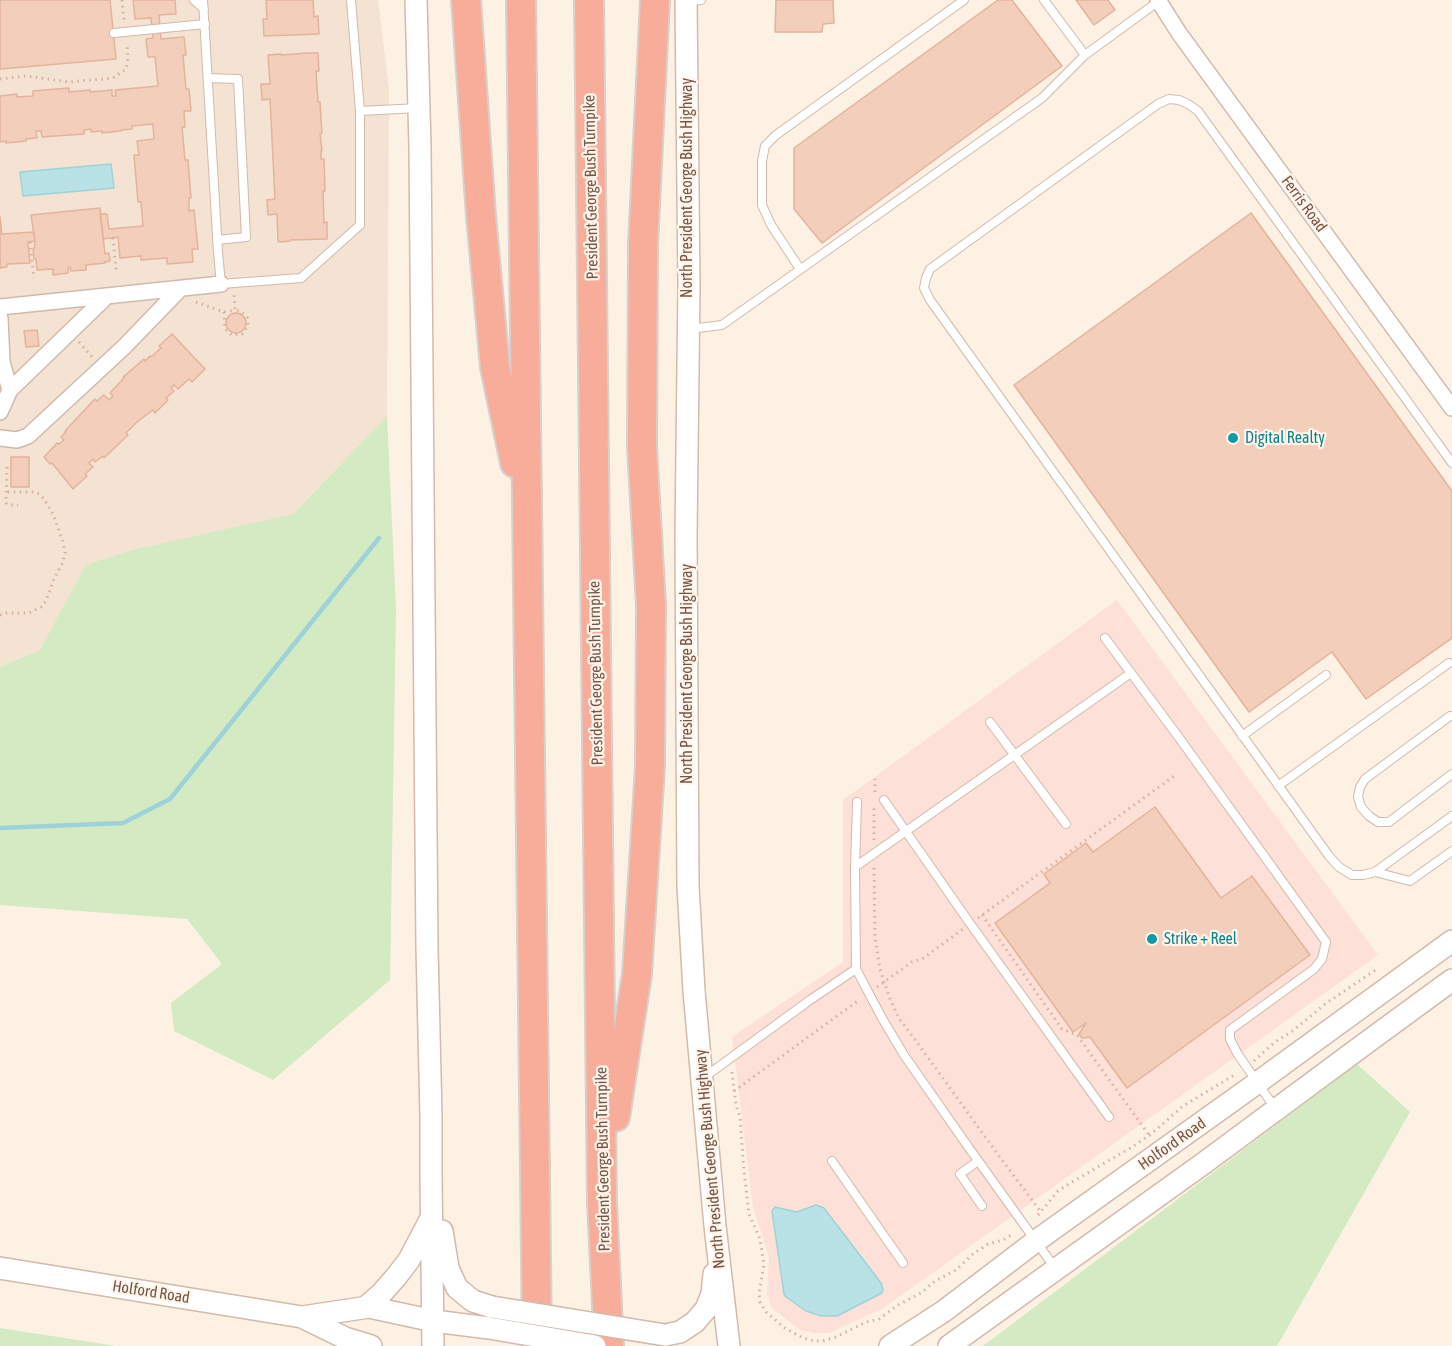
<!DOCTYPE html>
<style>
body{margin:0}
canvas{display:block;background:#fcf1e3}
</style>
<canvas width="1452" height="1346"></canvas>
<script>
const g = document.querySelector('canvas').getContext('2d');
g.lineJoin = 'round';
function fill(path, color) { g.fillStyle = color; g.fill(path, 'evenodd'); }
const poly = rows => new Path2D(rows.map(r => 'M' + r).join(''));
function strokePath(path, color, width, dash) { g.strokeStyle = color; g.lineWidth = width; g.lineCap = dash ? 'butt' : 'round'; g.setLineDash(dash || []); g.stroke(path); }
function label(font, color, halo, rows, align = 'center') {
  g.font = font + ' "Asap Condensed",sans-serif'; g.lineWidth = 4.5; g.setLineDash([]); g.textBaseline = 'middle'; g.strokeStyle = halo; g.fillStyle = color; for (const [text, x, y, turn = 0] of rows) {
    g.save(); g.translate(x, y); g.rotate((+turn || 0) * Math.PI / 180); g.textAlign = isNaN(turn) ? turn : align; if (halo) g.strokeText(text, 0, 0); g.fillText(text, 0, 0); g.restore();
  }
}
fill(poly([
 [0,0,378,0,389,89,387,416,293,514,87,565,40,650,0,667]
]), '#f4e2d2');
fill(poly([
 [1117,600,1378,955,882,1309,829,1333,814,1333,800,1330,772,1308,767,1295,769,1256,753,1207,732,1037,843,962,843,800]
]), '#fde0d7');
fill(poly([
 [387,416,396,609,390,980,273,1080,174,1031,171,1003,222,964,187,919,0,905,0,667,40,650,86,565,133,550,293,514],
 [1357,1064,1410,1112,1277,1346,983,1346],
 [0,1328,116,1346,0,1346]
]), '#d4eac2');
const water = poly([
 [111,164,114,188,23,196,20,172,111,164],
 [816,1205,824,1208,881,1283,883,1290,882,1293,837,1316,821,1316,806,1311,786,1297,784,1294,772,1211,775,1207,797,1212,816,1205]
]);
fill(water, '#b8e2e6');
strokePath(water, '#9ed2d8', 1.5);
strokePath(poly([
 [0,828,123,823,170,799,379,538]
]), '#9ed2d8', 4.5);
const building = poly([
 [0,0,110,0,116,59,0,69,0,0],
 [133,0,175,0,176,14,159,15,161,39,184,37,186,55,183,55,186,89,189,89,191,111,184,111,185,127,182,127,185,160,188,160,191,198,189,198,189,211,194,210,198,249,192,249,193,262,167,264,167,258,141,260,141,256,120,258,118,237,103,239,100,214,107,214,109,229,143,226,141,202,138,202,134,155,139,155,137,141,154,139,153,124,132,126,132,129,121,130,121,131,102,133,102,131,91,132,91,129,84,130,84,134,42,137,41,131,36,131,37,138,26,139,26,141,6,143,6,141,0,142,0,96,17,94,17,97,33,96,33,91,69,88,69,92,90,90,90,92,112,90,112,96,116,96,115,90,158,86,155,57,148,57,146,39,153,38,151,18,135,19,133,0],
 [266,0,313,0,314,17,318,16,319,34,264,36,263,19,267,19,266,0],
 [776,0,833,0,834,23,823,24,822,32,775,32,776,0],
 [998,0,1012,0,1062,66,822,243,794,209,794,148,998,0],
 [1076,0,1108,0,1115,10,1094,25,1076,0],
 [308,53,318,53,319,71,316,71,318,102,320,102,322,133,320,134,322,151,321,151,321,159,324,159,325,191,323,191,324,223,327,222,327,239,290,240,290,241,280,242,278,241,277,214,268,215,267,200,275,199,270,99,262,100,261,84,270,84,268,55,281,54,281,55,308,53],
 [100,208,105,254,109,253,110,261,105,262,105,263,86,265,86,270,71,271,70,267,68,268,68,273,53,275,53,269,37,270,36,259,34,259,33,249,34,249,35,241,31,215,100,208],
 [1251,213,1452,491,1452,638,1366,699,1332,652,1249,712,1014,385,1251,213],
 [0,217,2,234,34,232,35,241,28,242,30,263,7,264,7,267,0,268,0,217],
 '226 323a10 10 0 1 1 20 0a10 10 0 1 1-20 0Z',
 [37,330,39,346,26,347,24,331,37,330],
 [172,334,205,369,192,382,189,379,178,389,174,385,171,388,174,391,166,398,168,400,155,413,153,410,137,422,126,433,128,435,104,458,103,456,95,462,93,459,89,463,93,467,85,474,87,476,73,489,52,463,50,464,44,457,57,443,59,444,64,440,61,437,66,432,65,431,95,399,97,401,104,395,109,400,113,396,110,393,124,378,123,377,144,359,145,361,150,356,151,357,161,348,159,346,172,334],
 [11,457,29,457,29,487,11,487,11,457],
 [1155,807,1221,898,1252,876,1310,955,1127,1088,1090,1037,1082,1038,1079,1034,1086,1023,1073,1032,995,923,1050,883,1044,874,1086,843,1093,852,1155,807]
]);
fill(building, '#f2cebb');
strokePath(building, '#e4b39b', 1.5);
const lane = poly([
 [194,0,204,9],
 [203,0,218,252,221,284,301,278,360,225,360,111,419,108],
 [351,0,360,111],
 [687,1,701,0],
 [114,33,205,24],
 [1085,55,1159,1],
 [208,78,238,79,246,237,217,240],
 [800,269,771,225,762,205,762,161,765,146,776,135,964,0],
 [690,329,722,325,1042,98,1085,55,1044,0],
 [1452,463,1198,111,1188,104,1179,100,1169,99,1158,104,930,269,926,278,924,288,930,300,1329,856,1339,867,1352,875,1363,875,1375,872,1452,816],
 [1105,638,1131,673],
 [1452,716,1450,716,1365,779,1360,787,1358,797,1361,807,1369,816,1378,822,1389,822,1452,774],
 [990,722,1066,824],
 [1242,736,1326,675],
 [1278,786,1449,663],
 [884,800,969,922,1109,1117],
 [855,867,857,802],
 [1375,872,1410,881,1452,851],
 [706,1076,810,1000,856,969],
 [832,1161,903,1263],
 [978,1161,960,1174,982,1206],
 [1055,1268,969,1148,904,1055,882,1018,856,969,855,867,1131,673,1180,739,1326,942,1322,959,1314,969,1230,1030,1230,1039,1237,1053,1275,1108]
]);
const street = poly([
 [1158,0,1179,33,1452,408],
 [0,307,221,284],
 [0,318,2,362,10,390,0,412],
 [10,390,107,296],
 [0,438,17,440,28,436,124,347,180,289]
]);
const secondary = poly([
 [416,0,420,147,427,948,431,1117,431,1175,433,1346],
 [686,0,689,285,686,535,688,886,694,991,715,1226,729,1346],
 [442,1231,448,1268,457,1288,473,1301,492,1307],
 [0,1268,302,1317,345,1338,371,1346],
 [366,1307,381,1294,396,1277,409,1260,430,1220],
 [302,1317,369,1307,434,1321,489,1328],
 [665,1335,680,1332,695,1322,706,1309,712,1294,714,1274],
 [890,1346,944,1311,1036,1241,1257,1083,1452,941],
 [949,1346,1204,1163,1366,1043,1452,980]
]);
const highway = poly([
 [466,0,481,216,495,367,515,463],
 [521,0,537,1342],
 [589,0,602,1202,609,1346],
 [615,1117,637,974,650,767,651,605,642,447,643,245,655,0]
]);
strokePath(lane, '#d0baad', 10);
strokePath(street, '#d0baad', 18);
strokePath(secondary, '#d3baaa', 24);
strokePath(highway, '#d8d0cc', 32);
strokePath(poly([
 [122,0,124,20],
 [0,79,26,76,69,82,113,78,126,69,128,58,127,43],
 [113,238,116,270],
 [30,242,34,278],
 [196,302,224,312,235,310,234,295],
 [224,312,225,329,232,335,242,334,248,326,247,317,240,311,235,310],
 [79,342,92,357],
 [7,467,6,503,8,505,18,505],
 [0,615,7,613,29,613,41,607,46,601,53,581,63,562,65,553,63,542,54,516,44,499,39,494,34,492,6,492],
 [875,792,875,779],
 [874,840,874,805],
 [874,868,875,937,880,969,890,999,899,1018,924,1052,999,1156,1041,1212],
 [982,915,1062,1029,1077,1035,1149,1135],
 [978,918,1177,774],
 [877,987,912,962,922,959,963,929],
 [1254,1061,1275,1042,1294,1030,1325,1004,1377,969],
 [732,1072,736,1105,740,1117,744,1171,749,1214,760,1239,764,1264,759,1293,760,1302,766,1312,785,1328,803,1338,814,1341,823,1341,836,1337,866,1322,879,1319,898,1305,921,1293,935,1281,956,1270,973,1254,988,1244,1003,1240,1011,1235],
 [734,1091,859,1000],
 [1038,1215,1058,1191,1072,1182,1132,1147,1150,1135,1183,1106,1236,1074]
]), '#d7b19e', 3, [1.5, 4.5]);
strokePath(lane, '#fff', 8);
strokePath(street, '#fff', 15);
strokePath(secondary, '#fff', 21);
strokePath(highway, '#f7ad9a', 28);
const secondaryBridge = poly([
 [492,1307,665,1335],
 [489,1328,595,1346]
]);
strokePath(secondaryBridge, '#d3baaa', 24, []);
strokePath(secondaryBridge, '#fff', 21);
for (const [x, y, r, color] of [
 [1233,438,6,"#0f9aa8"],
 [1152,939,6,"#0f9aa8"]
]) { const dot = new Path2D(); dot.arc(x, y, r, 0, 2 * Math.PI); g.fillStyle = color; g.fill(dot); strokePath(dot, '#fff5ea', 2); }
label('16px', '#755649', '#fff5ea', [
 ["President George Bush Turnpike",591,187,-91],
 ["North President George Bush Highway",687,188,-90],
 ["Ferris Road",1304,204,54],
 ["President George Bush Turnpike",596,673,-91],
 ["North President George Bush Highway",687,674,-90],
 ["Holford Road",1172,1144,-35],
 ["President George Bush Turnpike",603,1159,-91],
 ["North President George Bush Highway",710,1159,-95],
 ["Holford Road",151,1292,9]
]);
label('16px', '#0d838f', '#fff5ea', [
 ["Digital Realty",1245,438],
 ["Strike + Reel",1164,939]
], 'left');
</script>
